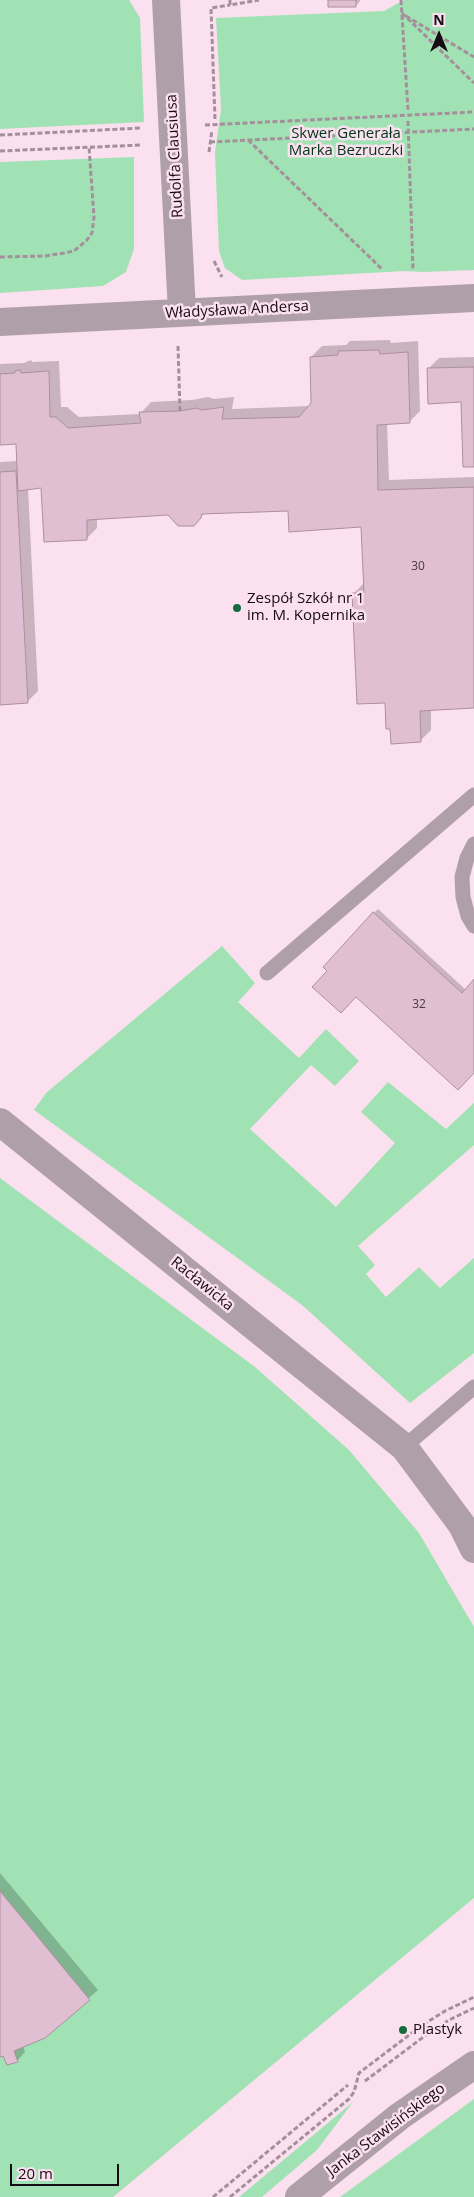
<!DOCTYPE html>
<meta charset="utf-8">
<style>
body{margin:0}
#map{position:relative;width:474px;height:2197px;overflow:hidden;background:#fbe0ef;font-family:"Open Sans",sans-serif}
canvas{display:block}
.north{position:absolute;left:414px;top:10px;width:50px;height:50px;-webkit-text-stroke:4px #fbe0ef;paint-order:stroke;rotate:0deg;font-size:14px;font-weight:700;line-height:20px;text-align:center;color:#160b12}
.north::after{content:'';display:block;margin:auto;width:18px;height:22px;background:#160b12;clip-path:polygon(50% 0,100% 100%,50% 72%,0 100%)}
.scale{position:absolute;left:10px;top:2164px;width:109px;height:22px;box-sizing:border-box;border:2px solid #160b12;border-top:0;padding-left:6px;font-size:15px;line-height:18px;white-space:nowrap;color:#160b12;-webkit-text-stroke:4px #fbe0ef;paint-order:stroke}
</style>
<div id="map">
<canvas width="474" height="2197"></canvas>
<div class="north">N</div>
<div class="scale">20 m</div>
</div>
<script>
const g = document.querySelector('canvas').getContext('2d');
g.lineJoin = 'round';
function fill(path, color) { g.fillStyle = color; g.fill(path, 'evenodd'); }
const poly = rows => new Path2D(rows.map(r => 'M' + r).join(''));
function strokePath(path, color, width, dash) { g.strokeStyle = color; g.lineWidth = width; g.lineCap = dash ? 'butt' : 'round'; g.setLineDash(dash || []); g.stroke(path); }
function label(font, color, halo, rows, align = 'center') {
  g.font = font + ' "Open Sans",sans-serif'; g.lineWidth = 5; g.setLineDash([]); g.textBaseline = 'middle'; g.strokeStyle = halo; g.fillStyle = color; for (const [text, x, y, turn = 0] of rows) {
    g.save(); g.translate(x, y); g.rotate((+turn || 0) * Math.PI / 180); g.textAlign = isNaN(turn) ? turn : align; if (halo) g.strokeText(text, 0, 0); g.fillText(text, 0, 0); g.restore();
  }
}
fill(poly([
 [0,0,129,0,140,18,144,122,0,129],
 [404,0,474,0,474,270,423,272,405,271,242,280,225,268,219,251,215,152,221,109,216,18,384,11],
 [134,157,134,249,126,272,103,286,0,293,0,162],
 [222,946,255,983,238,1002,299,1058,326,1029,359,1061,335,1086,311,1065,250,1129,336,1207,395,1143,361,1112,388,1082,446,1129,474,1103,474,1145,358,1246,375,1265,366,1274,386,1297,419,1267,440,1288,474,1258,474,1353,410,1403,302,1305,34,1110,46,1093],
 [0,1178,255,1367,349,1450,419,1533,474,1627,474,1898,113,2197,0,2197],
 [474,2099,474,2197,340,2197],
 [353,2102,317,2150,262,2197,239,2197]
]), '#a1e2b4');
fill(poly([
 [329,0,360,0,360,1,356,6],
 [390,340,391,343,418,341,420,411,409,422,387,423,389,480,474,477,474,707,431,709,431,730,420,741,386,702,353,594,364,583,362,526,289,510,206,512,193,524,169,514,97,518,97,528,86,539,42,487,28,488,38,691,27,702,0,703,0,462,18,461,17,443,0,444,0,364,24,363,31,360,32,362,59,361,61,407,67,407,79,417,140,414,151,402,192,400,208,397,214,399,234,397,232,409,310,406,312,403,311,357,322,346,346,345,350,341],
 [474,357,474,466,462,401,428,369,439,358],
 [378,909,466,990,474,981,474,1071,374,913],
 [0,1873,98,1990,44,2037,23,2046,25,2052,17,2061,3,2054,0,2055]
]), '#0003');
const building = poly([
 [328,0,356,0,356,7,328,7,328,0],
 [379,350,380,354,408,352,410,423,377,425,378,490,474,487,474,708,420,711,421,742,391,744,390,729,386,729,385,703,357,704,352,593,364,593,361,527,289,532,288,511,202,514,201,518,194,526,178,526,168,515,87,520,87,540,44,542,41,488,18,491,16,444,0,445,0,374,15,373,15,371,20,370,21,373,49,371,50,417,56,417,68,428,141,423,139,412,180,411,196,408,202,410,224,407,222,419,299,417,311,403,310,357,338,355,338,351,379,350],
 [474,367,474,467,463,467,461,402,428,404,427,368,474,367],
 [16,471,28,703,0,705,0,472,16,471],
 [373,912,462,993,474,979,474,1073,458,1090,356,997,341,1013,312,987,327,971,323,967,373,912],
 [0,1891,90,2000,45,2038,14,2051,18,2062,7,2065,3,2056,0,2057,0,1891]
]);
fill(building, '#e0bfd2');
strokePath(building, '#ad8ea0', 1);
strokePath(poly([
 [230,0,230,5,259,0],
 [401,0,408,110],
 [402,13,474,83],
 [406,16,474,57],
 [215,119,211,8,230,5],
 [408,121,413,270],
 [205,125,474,112],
 [0,135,141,128],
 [248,140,382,269],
 [210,142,474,129],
 [0,151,142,145],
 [209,152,212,130],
 [0,257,45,256,64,253,74,251,87,240,92,233,94,217,89,147],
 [214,261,222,277],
 [178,346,180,411],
 [365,2081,426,2035,449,2020,474,2008],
 [213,2197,348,2085],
 [230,2197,349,2099,354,2092,359,2073,421,2026,445,2011,474,1997]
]), '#a48f9b', 3, [5, 2.5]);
strokePath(poly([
 [474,844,467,858,462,877,463,897,468,916,474,926],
 [267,973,474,795],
 [404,1447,474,1387]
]), '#ae9fa8', 15);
strokePath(poly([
 [166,0,182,312],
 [0,322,474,298],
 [0,1122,404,1447,462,1525,474,1549]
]), '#ae9fa8', 28);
strokePath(poly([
 [299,2197,400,2116,474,2065]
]), '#ae9fa8', 28);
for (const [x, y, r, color] of [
 [237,608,5,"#176a3b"],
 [403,2030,5,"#176a3b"]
]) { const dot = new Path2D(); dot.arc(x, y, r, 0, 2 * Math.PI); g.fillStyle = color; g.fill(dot); strokePath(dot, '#fbe0ef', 2); }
label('12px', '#483842', null, [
 ["30",418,567],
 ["32",419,1005]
]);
label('15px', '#003618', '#fbe0ef', [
 ["Skwer Generała",346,134],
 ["Marka Bezruczki",346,151]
]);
label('15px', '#160b12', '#fbe0ef', [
 ["Rudolfa Clausiusa",175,156,-93],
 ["Władysława Andersa",237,310,-3],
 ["Racławicka",202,1284,39],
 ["Janka Stawisińskiego",386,2130,-37]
]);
label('15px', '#160b12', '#fbe0ef', [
 ["Zespół Szkół nr 1",247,599],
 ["im. M. Kopernika",247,616],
 ["Plastyk",413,2030]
], 'left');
</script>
